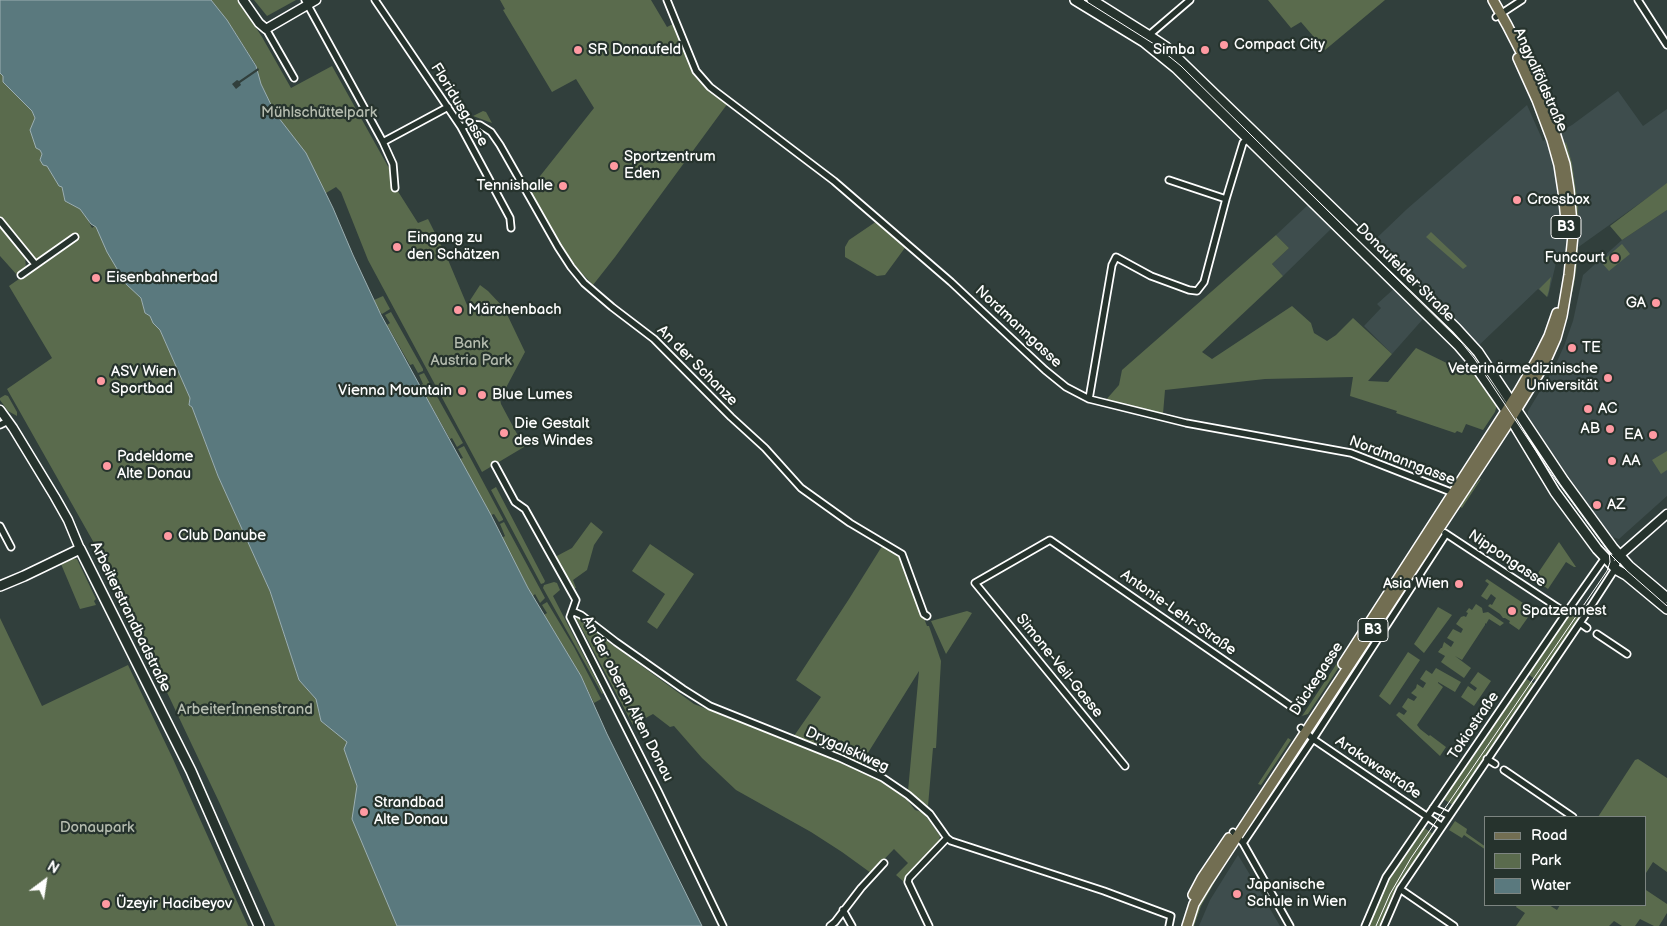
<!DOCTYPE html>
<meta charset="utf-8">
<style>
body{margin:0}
#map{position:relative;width:1667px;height:926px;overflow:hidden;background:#313f3c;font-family:"Balsamiq Sans",sans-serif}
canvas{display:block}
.legend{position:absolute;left:1484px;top:816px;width:162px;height:90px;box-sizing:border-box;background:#26332d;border:1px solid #7d8581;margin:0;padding:6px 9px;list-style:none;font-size:15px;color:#fff}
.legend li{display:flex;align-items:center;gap:10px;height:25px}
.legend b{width:25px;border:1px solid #7d8581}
.north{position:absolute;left:20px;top:856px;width:50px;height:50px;-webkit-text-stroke:4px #26332d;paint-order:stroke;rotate:31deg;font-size:14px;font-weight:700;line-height:20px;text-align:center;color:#fff}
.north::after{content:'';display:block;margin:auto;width:18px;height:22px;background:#fff;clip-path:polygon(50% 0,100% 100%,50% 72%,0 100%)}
</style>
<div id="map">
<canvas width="1667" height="926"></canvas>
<ul class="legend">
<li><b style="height:6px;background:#726e52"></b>Road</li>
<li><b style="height:14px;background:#5a6b4d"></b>Park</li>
<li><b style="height:14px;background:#5a797e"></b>Water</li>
</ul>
<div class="north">N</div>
</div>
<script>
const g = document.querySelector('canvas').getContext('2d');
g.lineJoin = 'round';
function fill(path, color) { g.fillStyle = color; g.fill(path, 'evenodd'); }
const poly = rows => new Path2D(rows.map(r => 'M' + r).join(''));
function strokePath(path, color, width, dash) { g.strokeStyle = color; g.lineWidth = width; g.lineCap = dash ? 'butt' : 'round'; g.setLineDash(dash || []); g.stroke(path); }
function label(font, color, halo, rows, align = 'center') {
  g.font = font + ' "Balsamiq Sans",sans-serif'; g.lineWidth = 4.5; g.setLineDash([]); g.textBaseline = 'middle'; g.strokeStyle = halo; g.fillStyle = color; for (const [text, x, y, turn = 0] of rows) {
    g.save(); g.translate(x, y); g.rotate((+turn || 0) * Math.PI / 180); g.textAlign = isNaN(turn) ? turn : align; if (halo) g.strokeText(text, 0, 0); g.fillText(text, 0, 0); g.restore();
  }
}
fill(poly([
 [1618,91,1643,126,1667,109,1667,184,1556,263,1548,297,1538,289,1475,349,1431,310,1392,354,1364,326,1381,308,1377,304,1396,287,1362,252,1407,209,1527,105,1543,141,1572,125],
 [1310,203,1334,226,1283,276,1272,264,1289,248,1276,235],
 [1667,210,1667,496,1619,539,1612,537,1568,476,1528,416,1528,411,1554,368,1564,346,1573,321,1583,275,1622,240],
 [1238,855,1258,888,1280,926,1199,926,1210,900]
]), '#3e4d4d');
fill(poly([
 [211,0,238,0,262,37,291,88,332,66,390,170,392,182,418,223,428,219,446,255,467,305,480,285,488,291,504,308,525,352,500,399,501,404,524,447,482,472,368,260,341,192,336,187,326,193,285,126,275,113,261,84,256,65,227,20],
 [254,0,296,0,267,16],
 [500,0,651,0,667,27,673,24,694,74,710,90,728,103,615,257,593,285,564,254,556,239,556,235,553,233,529,190,594,108,576,79,552,92,503,10,505,9],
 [1268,0,1385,0,1325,50,1301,22,1291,28],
 [1515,31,1518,31,1544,82,1561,125,1559,128,1555,124,1533,63],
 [0,73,3,76,3,80,32,111,35,118,34,124,42,155,40,160,47,166,59,185,62,186,65,201,80,209,87,218,92,228,99,223,141,298,145,313,150,316,153,323,160,330,190,398,189,405,192,407,218,476,270,591,299,680,316,699,321,721,363,700,557,926,275,926,220,804,107,566,7,389,52,358,9,286,36,267,36,262,0,217],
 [483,111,486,112,492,123,473,116],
 [1566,142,1572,163,1578,205,1578,253,1575,253,1564,147],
 [1667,183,1667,210,1622,240,1610,226],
 [877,221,907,245,885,275,877,276,845,257,845,247,849,240],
 [0,223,25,255,26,269,17,275,0,256],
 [1431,232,1467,266,1463,269,1426,237],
 [1276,235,1289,248,1272,264,1283,276,1202,352,1212,359,1292,306,1311,323,1314,333,1327,341,1336,335,1353,318,1392,354,1368,381,1388,382,1416,348,1463,371,1469,366,1487,393,1497,404,1495,412,1483,430,1466,424,1462,433,1457,431,1455,433,1396,413,1397,411,1350,396,1353,377,1265,379,1165,390,1163,414,1105,401,1119,385,1122,370],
 [1622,244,1630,254,1609,271,1601,262],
 [1576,257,1578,257,1574,285,1566,317,1573,265,1575,265],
 [1551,277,1549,290,1547,297,1539,289],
 [383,296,390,309,382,314,380,312,374,300],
 [391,312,423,369,423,371,418,373,413,364,410,365,387,325,390,323,385,315],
 [424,373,463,443,457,447,452,438,450,439,420,386,423,384,419,375],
 [5,395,8,396,17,412,17,416,8,411,0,400,0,398],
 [464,446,503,519,503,520,499,522,494,514,491,515,460,459,463,458,458,449],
 [1667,451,1667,470,1661,474,1652,460],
 [1480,479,1481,479,1462,508,1459,506],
 [496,487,545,581,544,583,541,584,491,490],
 [504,522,545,598,540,603,535,594,533,596,528,588,502,538,505,536,500,524],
 [591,522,603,532,594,545,587,570,573,580,576,588,570,589,562,572,562,565,553,558,572,548],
 [1439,537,1439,538,1313,729],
 [1559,542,1576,567,1574,567,1566,562,1548,589,1534,579],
 [884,543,902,554,910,564,927,616,925,621,927,626,929,626,941,661,936,748,933,748,928,806,908,791,919,671,861,764,794,736,821,697,796,680,849,599],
 [650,544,694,574,657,629,647,622,665,594,632,571],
 [73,558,77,559,96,599,94,601,96,605,80,609,61,564],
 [1487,579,1523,603,1521,606,1531,613,1519,630,1509,623,1510,621,1505,618,1503,618,1500,614,1488,606,1490,604,1492,605,1496,598,1491,594,1487,600,1481,596,1489,584,1485,581],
 [554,582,557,583,560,590,553,596,603,693,602,694,543,588,544,585],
 [1390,583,1392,587,1308,714,1302,716],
 [547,602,574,647,601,699,594,703,581,676,544,615,547,613,542,605],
 [1476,604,1482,608,1483,613,1488,612,1504,623,1500,626,1489,619,1486,624,1485,623,1485,625,1462,660,1455,656,1471,668,1464,678,1441,662,1445,656,1438,652,1441,648,1442,648,1444,642,1451,647,1454,642,1447,638,1453,629,1461,633,1463,629,1456,624,1461,617,1464,616,1466,617,1468,613,1466,612,1469,608,1472,610],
 [1438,607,1452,615,1424,653,1414,644],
 [1572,609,1574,612,1573,613,1580,618,1537,681,1528,674],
 [967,611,972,613,946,654,931,621],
 [578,617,581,619,584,624,694,704,840,761,872,776,888,784,904,796,915,810,922,812,928,819,940,836,939,842,904,882,896,875,908,863,894,849,871,873,842,852,811,832,736,790,702,758,674,726,670,727,653,714,633,725,576,618],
 [0,618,42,706,128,665,173,759,248,926,0,926],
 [1408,652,1420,660,1390,705,1379,696],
 [1436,668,1461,682,1455,692,1438,682,1438,683,1443,687,1417,725,1420,729,1429,736,1430,735,1446,747,1440,756,1396,715,1399,712,1404,715,1407,711,1402,707,1408,698,1414,701,1417,697,1411,693,1416,688,1417,684,1423,688,1426,683,1420,679,1426,670,1432,674],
 [1478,672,1491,681,1474,706,1461,697,1468,686,1475,691,1477,688,1470,683],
 [1525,678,1535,684,1453,805,1443,799],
 [1288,738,1291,740,1261,785,1258,784],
 [1638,759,1667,778,1667,872,1653,862,1646,873,1646,817,1598,817,1635,760],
 [1455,821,1467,829,1466,833,1486,847,1486,850,1464,835,1462,838,1449,830],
 [1423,827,1433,834,1399,885,1381,926,1368,926,1389,879],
 [1228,859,1201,906,1194,926,1189,926,1196,906],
 [1646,890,1667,904,1667,913,1659,926,1654,926,1640,919,1635,926,1622,926,1614,921,1609,926,1516,926,1525,913,1516,907,1517,905,1549,905,1557,910,1560,905,1646,905]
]), '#5a6b4d');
const water = poly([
 [0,0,211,0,227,20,256,66,261,84,275,113,306,153,333,208,353,255,381,315,491,515,528,588,581,676,607,734,702,926,397,926,352,819,357,786,344,749,347,742,321,721,316,699,299,680,270,591,218,476,192,407,189,405,190,398,160,330,153,323,150,316,145,313,141,298,126,284,107,252,96,227,91,224,80,209,65,201,62,187,59,186,47,166,43,165,40,160,42,154,40,150,36,148,30,130,35,118,32,111,3,82,3,76,0,73,0,0]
]);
fill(water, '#5a797e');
strokePath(water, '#9cafb2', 1);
fill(poly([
 [258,68,259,70,240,83,241,85,236,89,232,84,237,80,239,81]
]), '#313f3c');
const minor = poly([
 [305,0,383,142,393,164,395,188],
 [375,0,461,127,510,218,511,228],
 [667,0,696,71,710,87,834,181,951,282,1045,370,1066,387,1089,399,1186,423,1351,453,1456,494],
 [1638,0,1667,45],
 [1496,17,1522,0],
 [266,29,294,78],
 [1148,36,1190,0],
 [461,127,470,124,480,125,491,132,500,145,558,247,571,267,584,283,612,307,654,339,731,417,765,448,801,488,850,523,902,554,924,614,927,616],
 [383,142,448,107],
 [1169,180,1226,199],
 [0,221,35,264],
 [21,275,75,237],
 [1089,399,1112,265,1116,257,1151,276,1189,290,1197,291,1204,282,1226,199,1243,143,1249,137],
 [0,425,8,421],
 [495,465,515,502,525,509,576,600,570,617,658,791,723,926],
 [0,526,11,547],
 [1445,533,1566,613],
 [572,611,581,615,616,642,683,689,710,706,840,758,883,778,908,795,930,814,947,838,951,841,1104,891,1171,916,1169,926],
 [1580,623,1587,628],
 [1597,634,1627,654],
 [1301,728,1313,739,1441,826],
 [1487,759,1495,764],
 [1125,766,975,583,1050,540,1292,707],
 [1504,770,1573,817],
 [1433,808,1448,815],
 [1233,832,1243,843,1290,926],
 [1243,843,1313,739,1446,534],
 [1400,889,1454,926],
 [843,910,852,926],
 [830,926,835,922,861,888,884,863],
 [929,926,908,882,909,878,947,838],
 [1365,926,1386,877,1395,864,1571,606,1604,559,1619,556],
 [1384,926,1400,889,1584,617,1615,569,1619,556]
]);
const tertiary = poly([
 [243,0,259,23,266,29,316,0],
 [0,410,13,428,55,497,68,520,80,549],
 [1619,556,1667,514]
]);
const secondary = poly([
 [1075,0,1144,42,1176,68,1459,346,1471,360,1503,406,1555,492,1597,549,1617,570,1626,575,1667,609],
 [1092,0,1148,35,1166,47,1456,328,1478,352,1564,481,1613,548,1629,566,1667,598],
 [0,586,24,576,80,549,191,771,259,926]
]);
const primary = poly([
 [1518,58,1537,100,1552,140,1559,165,1563,191,1567,231],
 [1343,664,1519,391,1538,358,1549,336,1557,313],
 [1193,895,1202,878,1229,838],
 [1187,926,1194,904,1208,881,1507,425,1544,365,1556,338,1562,316,1569,275,1573,235,1569,190,1565,164,1543,95,1507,25,1493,0]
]);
strokePath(minor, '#fff', 9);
strokePath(tertiary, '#fff', 11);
strokePath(secondary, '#fff', 12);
strokePath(primary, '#fff', 12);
strokePath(minor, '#26332d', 5.5);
strokePath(tertiary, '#26332d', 8);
strokePath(secondary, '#26332d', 9);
strokePath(primary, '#726e52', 9);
strokePath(poly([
 [1084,0,1154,44,1181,66,1462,343,1474,358,1550,472,1610,554,1626,570,1667,606],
 [1376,926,1390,894,1411,858,1607,571,1610,562,1609,551]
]), '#fff', 1);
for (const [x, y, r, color] of [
 [1224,45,5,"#ff9aa2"],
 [578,50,5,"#ff9aa2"],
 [1205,50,5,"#ff9aa2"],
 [614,166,5,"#ff9aa2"],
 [563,186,5,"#ff9aa2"],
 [1517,200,5,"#ff9aa2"],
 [397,247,5,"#ff9aa2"],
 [1615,258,5,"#ff9aa2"],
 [96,278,5,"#ff9aa2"],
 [1656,303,5,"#ff9aa2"],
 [458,310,5,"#ff9aa2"],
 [1572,348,5,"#ff9aa2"],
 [1608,378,5,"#ff9aa2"],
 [101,381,5,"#ff9aa2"],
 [462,391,5,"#ff9aa2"],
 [482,395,5,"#ff9aa2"],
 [1588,409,5,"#ff9aa2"],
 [1610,429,5,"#ff9aa2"],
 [504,433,5,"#ff9aa2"],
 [1653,435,5,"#ff9aa2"],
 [1612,461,5,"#ff9aa2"],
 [107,466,5,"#ff9aa2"],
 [1597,505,5,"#ff9aa2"],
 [168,536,5,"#ff9aa2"],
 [1459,584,5,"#ff9aa2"],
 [1512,611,5,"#ff9aa2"],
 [364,812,5,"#ff9aa2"],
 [1237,894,5,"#ff9aa2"],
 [106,904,5,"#ff9aa2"]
]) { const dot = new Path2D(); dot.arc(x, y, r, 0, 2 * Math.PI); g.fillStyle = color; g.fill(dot); strokePath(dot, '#26332d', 2); }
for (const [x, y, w] of [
 [1566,227,30],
 [1373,630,30]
]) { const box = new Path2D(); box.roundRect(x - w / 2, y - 11.5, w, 23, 4); g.fillStyle = '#26332d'; g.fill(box); strokePath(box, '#fff', 1); }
label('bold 14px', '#fff', null, [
 ["B3",1566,227],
 ["B3",1373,630]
]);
label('15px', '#fff', '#26332d', [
 ["Compact City",1234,45],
 ["SR Donaufeld",588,50],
 ["Simba",1195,50,"right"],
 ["Sportzentrum",624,157],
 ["Eden",624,174],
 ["Tennishalle",553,186,"right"],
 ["Crossbox",1527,200],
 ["Eingang zu",407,238],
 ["den Schätzen",407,255],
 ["Funcourt",1605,258,"right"],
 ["Eisenbahnerbad",106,278],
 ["GA",1646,303,"right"],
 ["Märchenbach",468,310],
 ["TE",1582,348],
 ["Veterinärmedizinische",1598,369,"right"],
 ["Universität",1598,386,"right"],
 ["ASV Wien",111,372],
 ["Sportbad",111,389],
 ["Vienna Mountain",452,391,"right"],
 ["Blue Lumes",492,395],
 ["AC",1598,409],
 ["Die Gestalt",514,424],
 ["des Windes",514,441],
 ["AB",1600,429,"right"],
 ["EA",1643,435,"right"],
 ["Padeldome",117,457],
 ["Alte Donau",117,474],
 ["AA",1622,461],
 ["AZ",1607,505],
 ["Club Danube",178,536],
 ["Asia Wien",1449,584,"right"],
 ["Spatzennest",1522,611],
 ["Strandbad",374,803],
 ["Alte Donau",374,820],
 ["Japanische",1247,885],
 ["Schule in Wien",1247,902],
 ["Üzeyir Hacibeyov",116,904]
], 'left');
label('15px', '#fff', '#26332d', [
 ["Angyalföldstraße",1540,80,66],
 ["Floridusgasse",459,105,58],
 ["Donaufelder Straße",1405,273,45],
 ["Nordmanngasse",1018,327,43],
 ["An der Schanze",697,366,45],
 ["Nordmanngasse",1402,461,21],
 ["Nippongasse",1507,559,34],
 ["Antonie-Lehr-Straße",1178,613,35],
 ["Arbeiterstrandbadstraße",130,617,64],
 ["Simone-Veil-Gasse",1059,666,51],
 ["Dückegasse",1317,679,-57],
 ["An der oberen Alten Donau",627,699,63],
 ["Tokiostraße",1474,726,-56],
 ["Drygalskiweg",847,750,24],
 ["Arakawastraße",1378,768,34]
]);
label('15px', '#b5bcaf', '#26332d', [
 ["Mühlschüttelpark",319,113],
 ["Bank",471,344],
 ["Austria Park",471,361],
 ["ArbeiterInnenstrand",245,710],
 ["Donaupark",97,828]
]);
</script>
